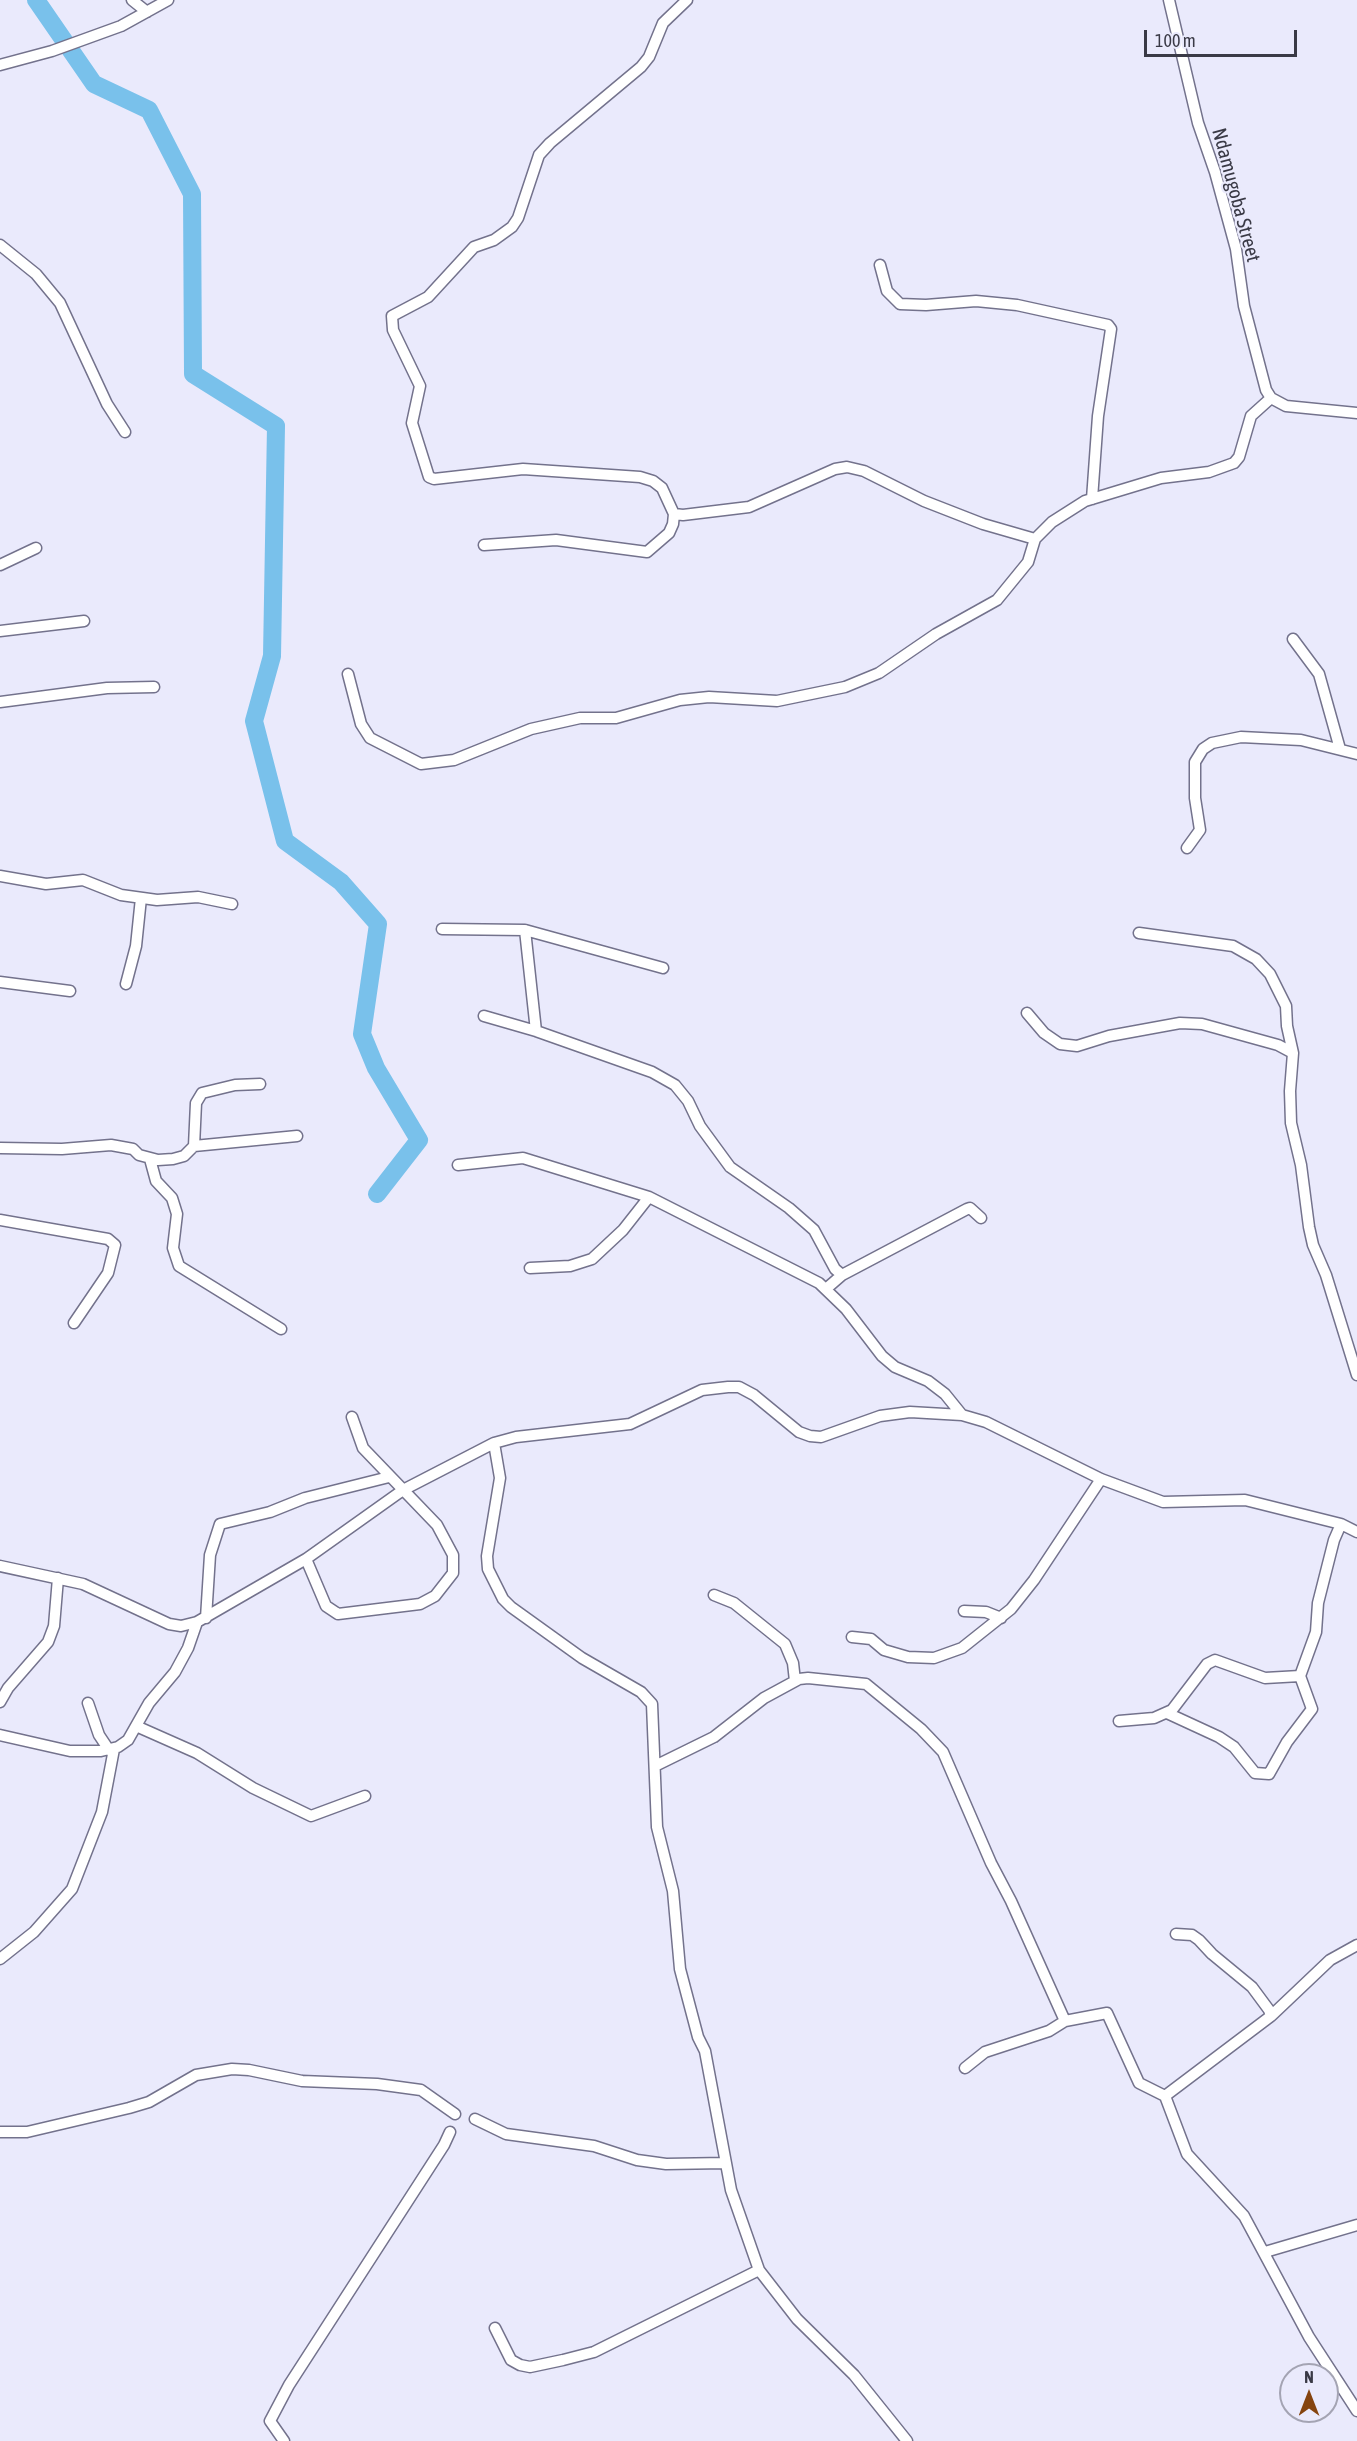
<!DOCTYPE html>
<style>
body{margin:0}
#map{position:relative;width:1357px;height:2441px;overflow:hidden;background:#eaeafc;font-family:"Asap Condensed",sans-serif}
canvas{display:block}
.north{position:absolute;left:1279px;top:2363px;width:60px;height:60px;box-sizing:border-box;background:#eaeafc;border:2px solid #a4a4b3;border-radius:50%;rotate:0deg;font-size:16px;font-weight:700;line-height:24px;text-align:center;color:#3a3a46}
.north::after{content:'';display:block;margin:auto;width:21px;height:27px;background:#85440f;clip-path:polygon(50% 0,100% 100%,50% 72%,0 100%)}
.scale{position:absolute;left:1144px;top:30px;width:153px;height:27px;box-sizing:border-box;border:3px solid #3a3a46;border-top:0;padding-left:8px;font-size:18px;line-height:21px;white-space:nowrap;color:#3a3a46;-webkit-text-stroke:4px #eaeafc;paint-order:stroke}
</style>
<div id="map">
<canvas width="1357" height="2441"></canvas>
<div class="north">N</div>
<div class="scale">100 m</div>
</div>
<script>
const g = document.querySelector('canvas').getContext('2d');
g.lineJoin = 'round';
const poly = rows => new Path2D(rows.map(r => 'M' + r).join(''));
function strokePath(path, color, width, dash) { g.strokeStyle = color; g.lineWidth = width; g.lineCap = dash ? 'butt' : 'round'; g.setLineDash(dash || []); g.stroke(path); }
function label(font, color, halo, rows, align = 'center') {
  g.font = font + ' "Asap Condensed",sans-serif'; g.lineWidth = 4.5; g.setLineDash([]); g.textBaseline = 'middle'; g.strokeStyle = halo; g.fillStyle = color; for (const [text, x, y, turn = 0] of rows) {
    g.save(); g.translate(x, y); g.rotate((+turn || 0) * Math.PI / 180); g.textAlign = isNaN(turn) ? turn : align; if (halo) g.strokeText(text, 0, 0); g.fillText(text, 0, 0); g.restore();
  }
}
strokePath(poly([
 [36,0,94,84,149,110,192,194,193,374,276,426,272,656,254,721,285,841,341,882,378,924,362,1034,376,1068,419,1140,377,1194]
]), '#79c1eb', 18);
const street = poly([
 [132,0,147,12],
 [687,0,663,23,649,57,641,67,550,143,539,155,518,218,512,227,494,240,474,247,428,297,392,316,393,330,420,386,412,423,429,477,434,479,523,469,640,477,653,481,662,488,674,514,683,515,749,507,835,469,847,467,864,471,924,501,983,524,1035,539],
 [1169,0,1198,123,1215,172,1236,249,1244,306,1266,390,1271,398,1286,406,1357,413],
 [0,65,52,51,121,26,168,0],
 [0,245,36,274,60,303,107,404,125,432],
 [880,265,887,291,900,304,926,305,976,301,1017,305,1108,325,1111,329,1098,416,1092,499],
 [484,545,556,540,647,552,669,533,673,524,674,514],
 [0,565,36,548],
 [0,631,84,621],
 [1293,639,1319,674,1340,749],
 [348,674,361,724,370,738,421,764,454,760,531,729,580,718,616,718,680,700,709,697,777,701,845,687,879,673,936,634,997,600,1028,562,1035,539,1052,522,1085,501,1161,478,1209,472,1234,463,1239,457,1251,416,1271,398],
 [0,702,107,688,154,687],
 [1187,848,1200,830,1195,798,1195,762,1203,749,1212,743,1241,737,1301,740,1357,754],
 [0,876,46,884,83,880,121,895,157,900,198,897,232,904],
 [442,929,525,930,536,1031],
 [525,930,663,968],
 [1139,933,1233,946,1256,959,1270,974,1286,1006,1287,1026,1293,1053],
 [0,982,70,991],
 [126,984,136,946,141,898],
 [1027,1013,1044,1033,1060,1044,1077,1046,1109,1036,1180,1023,1202,1024,1278,1045,1293,1053,1290,1091,1291,1123,1301,1165,1309,1227,1313,1245,1326,1275,1357,1375],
 [484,1016,536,1031,652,1072,675,1085,688,1101,700,1126,730,1167,789,1208,814,1230,835,1269,842,1275],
 [194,1146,297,1136],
 [0,1148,62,1149,111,1145,133,1149,139,1155,158,1160,173,1159,184,1156,194,1146,196,1103,202,1093,235,1085,260,1084],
 [150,1159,156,1181,172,1198,177,1214,173,1248,179,1266,281,1329],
 [458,1165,523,1158,649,1197,819,1283,846,1309,882,1356,895,1367,928,1381,945,1394,962,1415],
 [0,1220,108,1239,115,1245,108,1273,74,1323],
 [530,1268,570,1266,592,1259,623,1230,649,1197],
 [827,1288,842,1275,967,1209,970,1208,981,1218],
 [494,1443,500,1478,487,1556,488,1569,503,1599,511,1607,582,1658,641,1692,652,1704,657,1827,673,1891,680,1969,698,2037,705,2051,731,2190,759,2270,797,2319,854,2375,907,2441],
 [306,1559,326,1606,338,1614,420,1604,435,1596,453,1573,453,1555,437,1525,363,1448,352,1417],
 [0,1566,83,1584,169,1624,181,1626,197,1622,306,1559,403,1490,494,1443,516,1437,630,1424,702,1390,728,1387,739,1387,754,1395,799,1432,810,1436,821,1437,880,1416,910,1412,962,1415,986,1422,1101,1479,1163,1502,1245,1500,1341,1524,1357,1532],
 [714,1595,734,1603,785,1644,793,1663,795,1681],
 [964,1611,986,1612,1001,1618],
 [206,1618,210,1555,220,1524,270,1512,305,1498,389,1477],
 [852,1637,871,1639,884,1650,908,1657,934,1658,962,1648,1011,1609,1034,1580,1101,1479],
 [0,1702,8,1688,48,1642,54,1626,58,1578],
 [88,1703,99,1735,109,1750],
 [1167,1713,1219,1737,1234,1747,1255,1773,1269,1774,1287,1742,1312,1709,1300,1676],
 [1119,1721,1154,1718,1172,1710,1207,1664,1215,1660,1265,1678,1300,1676,1316,1632,1318,1603,1334,1540,1341,1524],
 [136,1726,197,1753,253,1788,311,1816,365,1796],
 [0,1735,70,1751,101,1751,118,1747,128,1740,149,1703,175,1672,188,1648,197,1622],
 [655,1766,714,1737,764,1698,799,1679,808,1678,866,1684,921,1729,943,1752,991,1863,1011,1901,1065,2021],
 [0,1959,34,1932,72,1889,102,1812,114,1749],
 [1271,2016,1330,1960,1357,1945],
 [965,2068,985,2052,1049,2031,1065,2021,1107,2013,1139,2083,1165,2096,1187,2154,1244,2216,1309,2337,1357,2411],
 [1165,2096,1271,2016,1269,2010,1252,1987,1212,1954,1199,1940,1192,1935,1176,1934],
 [475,2119,506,2134,594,2146,637,2160,666,2164,725,2163],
 [0,2132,27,2132,129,2108,149,2102,196,2075,232,2069,249,2070,302,2081,377,2084,421,2090,455,2114],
 [1265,2252,1357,2225],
 [495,2328,511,2360,520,2365,530,2367,563,2360,594,2352,759,2270],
 [284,2441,270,2421,289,2385,444,2145,450,2132]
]);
strokePath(street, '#73728c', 13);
strokePath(street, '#fff', 10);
label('20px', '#3a3a46', '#eaeafc', [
 ["Ndamugoba Street",1236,195,75]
]);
</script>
